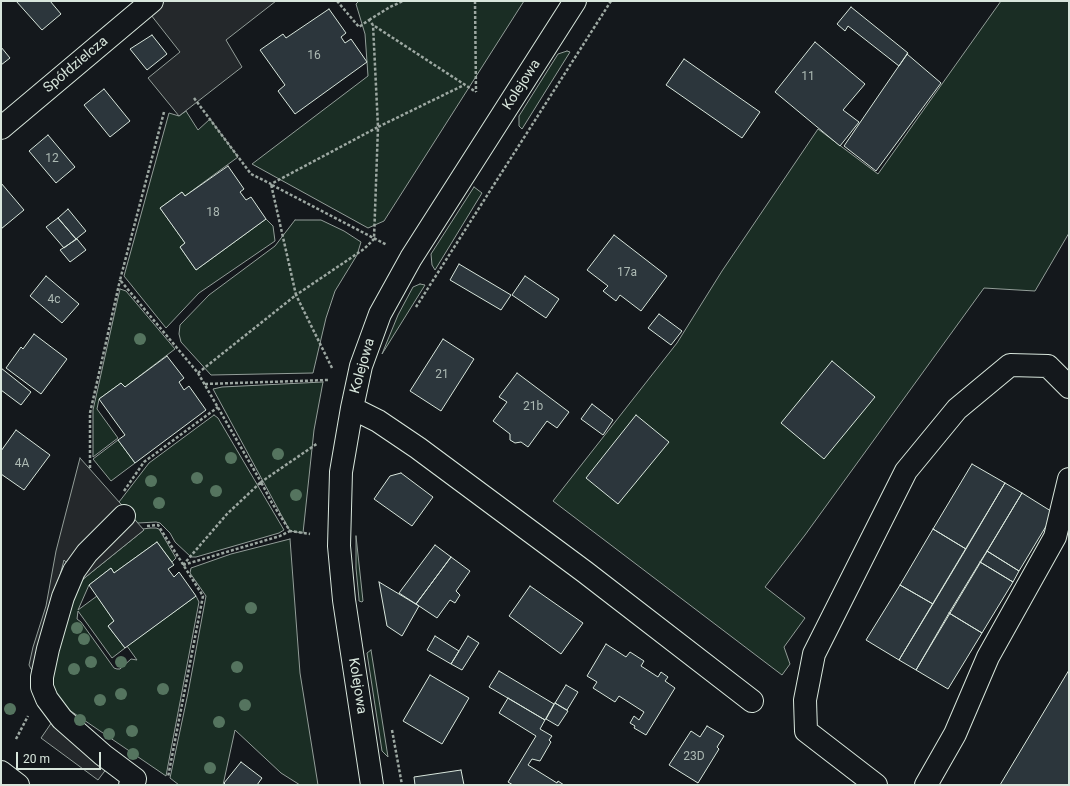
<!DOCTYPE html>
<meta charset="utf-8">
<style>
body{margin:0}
#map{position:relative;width:1070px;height:786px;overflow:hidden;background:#14181c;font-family:Roboto,sans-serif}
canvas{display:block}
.frame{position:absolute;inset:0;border:2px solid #d8e6dc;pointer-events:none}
.scale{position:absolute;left:16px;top:752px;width:85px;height:18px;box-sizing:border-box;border:2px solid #d8e6dc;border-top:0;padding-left:5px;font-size:12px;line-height:14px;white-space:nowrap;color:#d8e6dc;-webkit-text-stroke:3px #14181c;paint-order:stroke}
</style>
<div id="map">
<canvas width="1070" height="786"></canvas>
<div class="frame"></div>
<div class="scale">20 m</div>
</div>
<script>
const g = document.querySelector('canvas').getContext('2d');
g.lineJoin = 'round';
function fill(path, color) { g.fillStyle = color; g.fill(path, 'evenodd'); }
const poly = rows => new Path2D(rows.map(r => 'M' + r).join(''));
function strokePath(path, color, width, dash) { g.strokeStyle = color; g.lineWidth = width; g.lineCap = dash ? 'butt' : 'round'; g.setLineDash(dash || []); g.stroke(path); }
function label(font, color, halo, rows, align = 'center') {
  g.font = font + ' Roboto,sans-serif'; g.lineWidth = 3; g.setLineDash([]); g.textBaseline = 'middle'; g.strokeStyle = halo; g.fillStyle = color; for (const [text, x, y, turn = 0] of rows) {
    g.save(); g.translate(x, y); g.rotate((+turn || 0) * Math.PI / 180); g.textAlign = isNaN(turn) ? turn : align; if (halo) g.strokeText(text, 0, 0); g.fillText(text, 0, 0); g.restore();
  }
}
const green = poly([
 [359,1,524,1,384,221,368,228,252,164,368,76,365,34,356,4,359,1],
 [1001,1,1069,1,1069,233,1035,291,984,288,805,535,765,587,805,618,784,647,790,664,782,675,553,501,677,343,722,271,818,129,878,174,1001,1],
 [567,51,570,52,522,129,519,126,519,116,558,54,567,51],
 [186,111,198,130,210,119,238,157,185,196,182,192,160,208,185,243,180,247,196,270,266,219,273,226,275,241,199,293,166,328,124,276,169,113,179,116,186,111],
 [474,187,482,193,435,270,432,265,431,254,474,187],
 [295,220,321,220,344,231,361,242,357,255,335,291,326,318,313,373,211,375,181,342,179,334,180,325,209,295,275,246,295,220],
 [420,284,425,285,382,354,398,315,413,287,420,284],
 [120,289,126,291,175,349,125,387,121,383,99,399,97,409,118,438,93,457,93,410,120,289],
 [323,382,314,430,303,533,290,531,213,389,222,387,323,382],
 [214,415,218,418,284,530,279,533,196,557,191,557,175,542,170,533,160,523,156,522,138,523,119,502,149,463,214,415],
 [118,440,135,463,111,481,93,459,118,440],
 [150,528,156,528,159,529,176,558,172,562,157,542,114,573,111,568,89,585,78,610,97,596,114,621,108,626,125,648,112,658,78,611,77,619,81,622,114,668,117,669,120,669,131,659,137,660,127,646,196,596,199,602,166,776,59,703,51,685,70,594,82,580,144,530,143,529,150,528],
 [356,536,363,601,362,602,359,601,359,599,356,568,356,536],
 [290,539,300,673,318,785,300,785,281,773,235,730,223,785,179,785,170,778,188,693,206,596,190,573,191,568,231,554,290,539],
 [371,650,388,757,382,751,367,653,371,650]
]);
fill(green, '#1a2d24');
strokePath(green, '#939e99', 1);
const parking = poly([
 [140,1,276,1,226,40,242,67,179,116,148,78,180,52,140,1],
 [80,458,144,530,82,580,64,560,35,672,31,669,29,665,33,647,46,606,56,551,80,458],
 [52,722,110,764,98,780,41,738,52,722]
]);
fill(parking, '#24282b');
strokePath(parking, '#939e99', 1);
const building = poly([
 [16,1,50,1,61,14,42,30,16,1],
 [851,7,908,53,899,66,848,26,845,31,837,24,851,7],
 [329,9,346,33,341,37,345,43,351,39,367,62,295,114,278,91,285,85,260,50,283,34,286,38,329,9],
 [152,35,167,54,147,70,130,49,152,35],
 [815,42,865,84,843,110,859,122,840,146,775,92,815,42],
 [1,47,10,58,1,65,1,47],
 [907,54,941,83,876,171,844,146,907,54],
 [684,59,760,112,742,138,666,85,684,59],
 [104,89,130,121,110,137,84,105,104,89],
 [48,135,75,167,56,183,29,151,48,135],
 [228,166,244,189,240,192,246,200,251,197,266,219,196,270,180,247,185,243,160,208,182,192,185,196,228,166],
 [1,183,24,210,1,229,1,183],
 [68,209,86,231,76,239,58,218,68,209],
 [58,218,76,239,64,248,46,227,58,218],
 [614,235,667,276,641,311,620,295,616,301,603,291,608,286,587,270,614,235],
 [77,239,86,250,70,262,60,250,77,239],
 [459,264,511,295,501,310,450,280,459,264],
 [46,276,79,304,62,323,30,296,46,276],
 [525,276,559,299,546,318,512,295,525,276],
 [659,314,682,331,671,345,648,328,659,314],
 [34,334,67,359,41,394,6,368,21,347,23,349,34,334],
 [443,339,474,359,441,411,410,391,443,339],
 [167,356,184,378,179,382,184,390,189,386,206,410,135,463,118,440,125,435,99,399,121,383,125,387,167,356],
 [832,361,875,397,824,459,781,423,832,361],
 [1,368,31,392,21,405,1,390,1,368],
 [517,373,569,412,557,428,547,421,528,447,521,442,515,443,510,440,510,434,493,421,507,402,499,397,517,373],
 [592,404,613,420,603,435,581,419,592,404],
 [636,415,669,442,618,504,586,478,636,415],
 [16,430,50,455,24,490,1,474,1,451,16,430],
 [972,464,1005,483,966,549,933,529,972,464],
 [401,473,433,497,412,526,374,499,390,476,401,473],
 [1005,483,1022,493,916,670,899,660,1005,483],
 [1022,493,1054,513,1019,571,987,551,1022,493],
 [933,529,966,549,933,604,900,585,933,529],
 [157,542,174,565,168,569,174,577,179,572,196,596,125,648,108,626,114,621,89,585,111,568,114,573,157,542],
 [435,545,451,557,416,604,399,593,435,545],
 [987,551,1019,571,1013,582,980,562,987,551],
 [451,557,470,571,456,591,460,595,455,603,450,600,437,618,416,604,451,557],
 [980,562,1013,582,982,633,949,613,980,562],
 [379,582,419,606,402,636,387,626,379,582],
 [900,585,933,604,899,660,866,640,900,585],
 [530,586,583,623,561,654,509,616,530,586],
 [949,613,982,633,948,689,916,670,949,613],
 [435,636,459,651,451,664,427,650,435,636],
 [468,636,479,643,462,670,451,664,468,636],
 [606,644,626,657,630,652,644,661,641,666,658,677,661,672,668,677,665,681,675,688,646,735,634,728,635,726,630,723,634,716,639,720,644,712,619,696,615,702,593,688,597,682,587,676,606,644],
 [1069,670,1069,785,1000,785,1069,670],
 [499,671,554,704,545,720,489,687,499,671],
 [430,675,469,698,442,744,403,721,430,675],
 [566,685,578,692,567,710,555,703,566,685],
 [508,698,545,720,540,729,552,736,549,740,551,742,540,761,532,759,528,765,557,783,558,781,564,785,513,785,508,782,536,736,499,713,508,698],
 [555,703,568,711,558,726,546,719,555,703],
 [707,726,724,736,717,747,719,749,698,783,669,765,691,731,700,737,707,726],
 [241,762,262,778,257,785,226,785,224,783,241,762],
 [461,770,464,785,415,785,414,777,461,770]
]);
fill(building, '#2c363c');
strokePath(building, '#d8e6dc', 1);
const minor = poly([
 [1,128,152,1],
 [352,408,378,421,418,448,585,572,752,701],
 [124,516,87,553,74,571,63,597,48,649,42,677,42,687,47,699,62,719,103,755,135,779,130,785],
 [1,772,18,785],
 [372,785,344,600,339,546,341,472,352,408,361,366,380,314,411,258,575,1],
 [876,785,806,731,805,700,814,654,906,471,957,409,1010,365,1048,366,1069,387],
 [926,785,955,734,988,657,1055,537,1069,479]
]);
strokePath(minor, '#d8e6dc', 24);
strokePath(poly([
 [337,1,359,27,369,20,373,25,476,92],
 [475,1,476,92],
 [369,20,390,7,403,1],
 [194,98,251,174,271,184,378,127,373,25],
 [164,112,120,280,198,373,296,295,271,184],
 [272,185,387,245],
 [416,307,611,1],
 [332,368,296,295,364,249,374,239,378,127,464,85],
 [198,373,261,482,318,443],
 [205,384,328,380],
 [90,468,90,413,120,280],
 [124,491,144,462,218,407],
 [147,526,158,525,203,596,168,777],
 [183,565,227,514,261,482,272,503,290,531,310,534],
 [183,565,280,536,290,531],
 [392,730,402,785],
 [16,739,28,716]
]), '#9da8a2', 2.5, [3, 2]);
strokePath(minor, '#14181c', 22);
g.fillStyle = '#55745f';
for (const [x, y] of [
 [140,339],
 [278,454],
 [231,458],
 [197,478],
 [151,481],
 [216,491],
 [296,495],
 [159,503],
 [251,608],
 [77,628],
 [84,639],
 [91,662],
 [121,662],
 [237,667],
 [74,669],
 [163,689],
 [121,694],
 [100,700],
 [245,705],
 [10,709],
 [80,720],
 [219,722],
 [132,731],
 [109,734],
 [133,754],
 [210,768]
]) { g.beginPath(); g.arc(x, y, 6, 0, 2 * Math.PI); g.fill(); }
label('12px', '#adbab4', null, [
 ["16",314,56],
 ["11",808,77],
 ["12",52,159],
 ["18",213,213],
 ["17a",627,273],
 ["4c",54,300],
 ["21",442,375],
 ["21b",533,407],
 ["4A",22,464],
 ["23D",694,757]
]);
label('14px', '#d8e6dc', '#14181c', [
 ["Spółdzielcza",76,65,-40],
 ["Kolejowa",522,85,-57],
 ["Kolejowa",363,366,-74],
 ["Kolejowa",357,686,81]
]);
</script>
